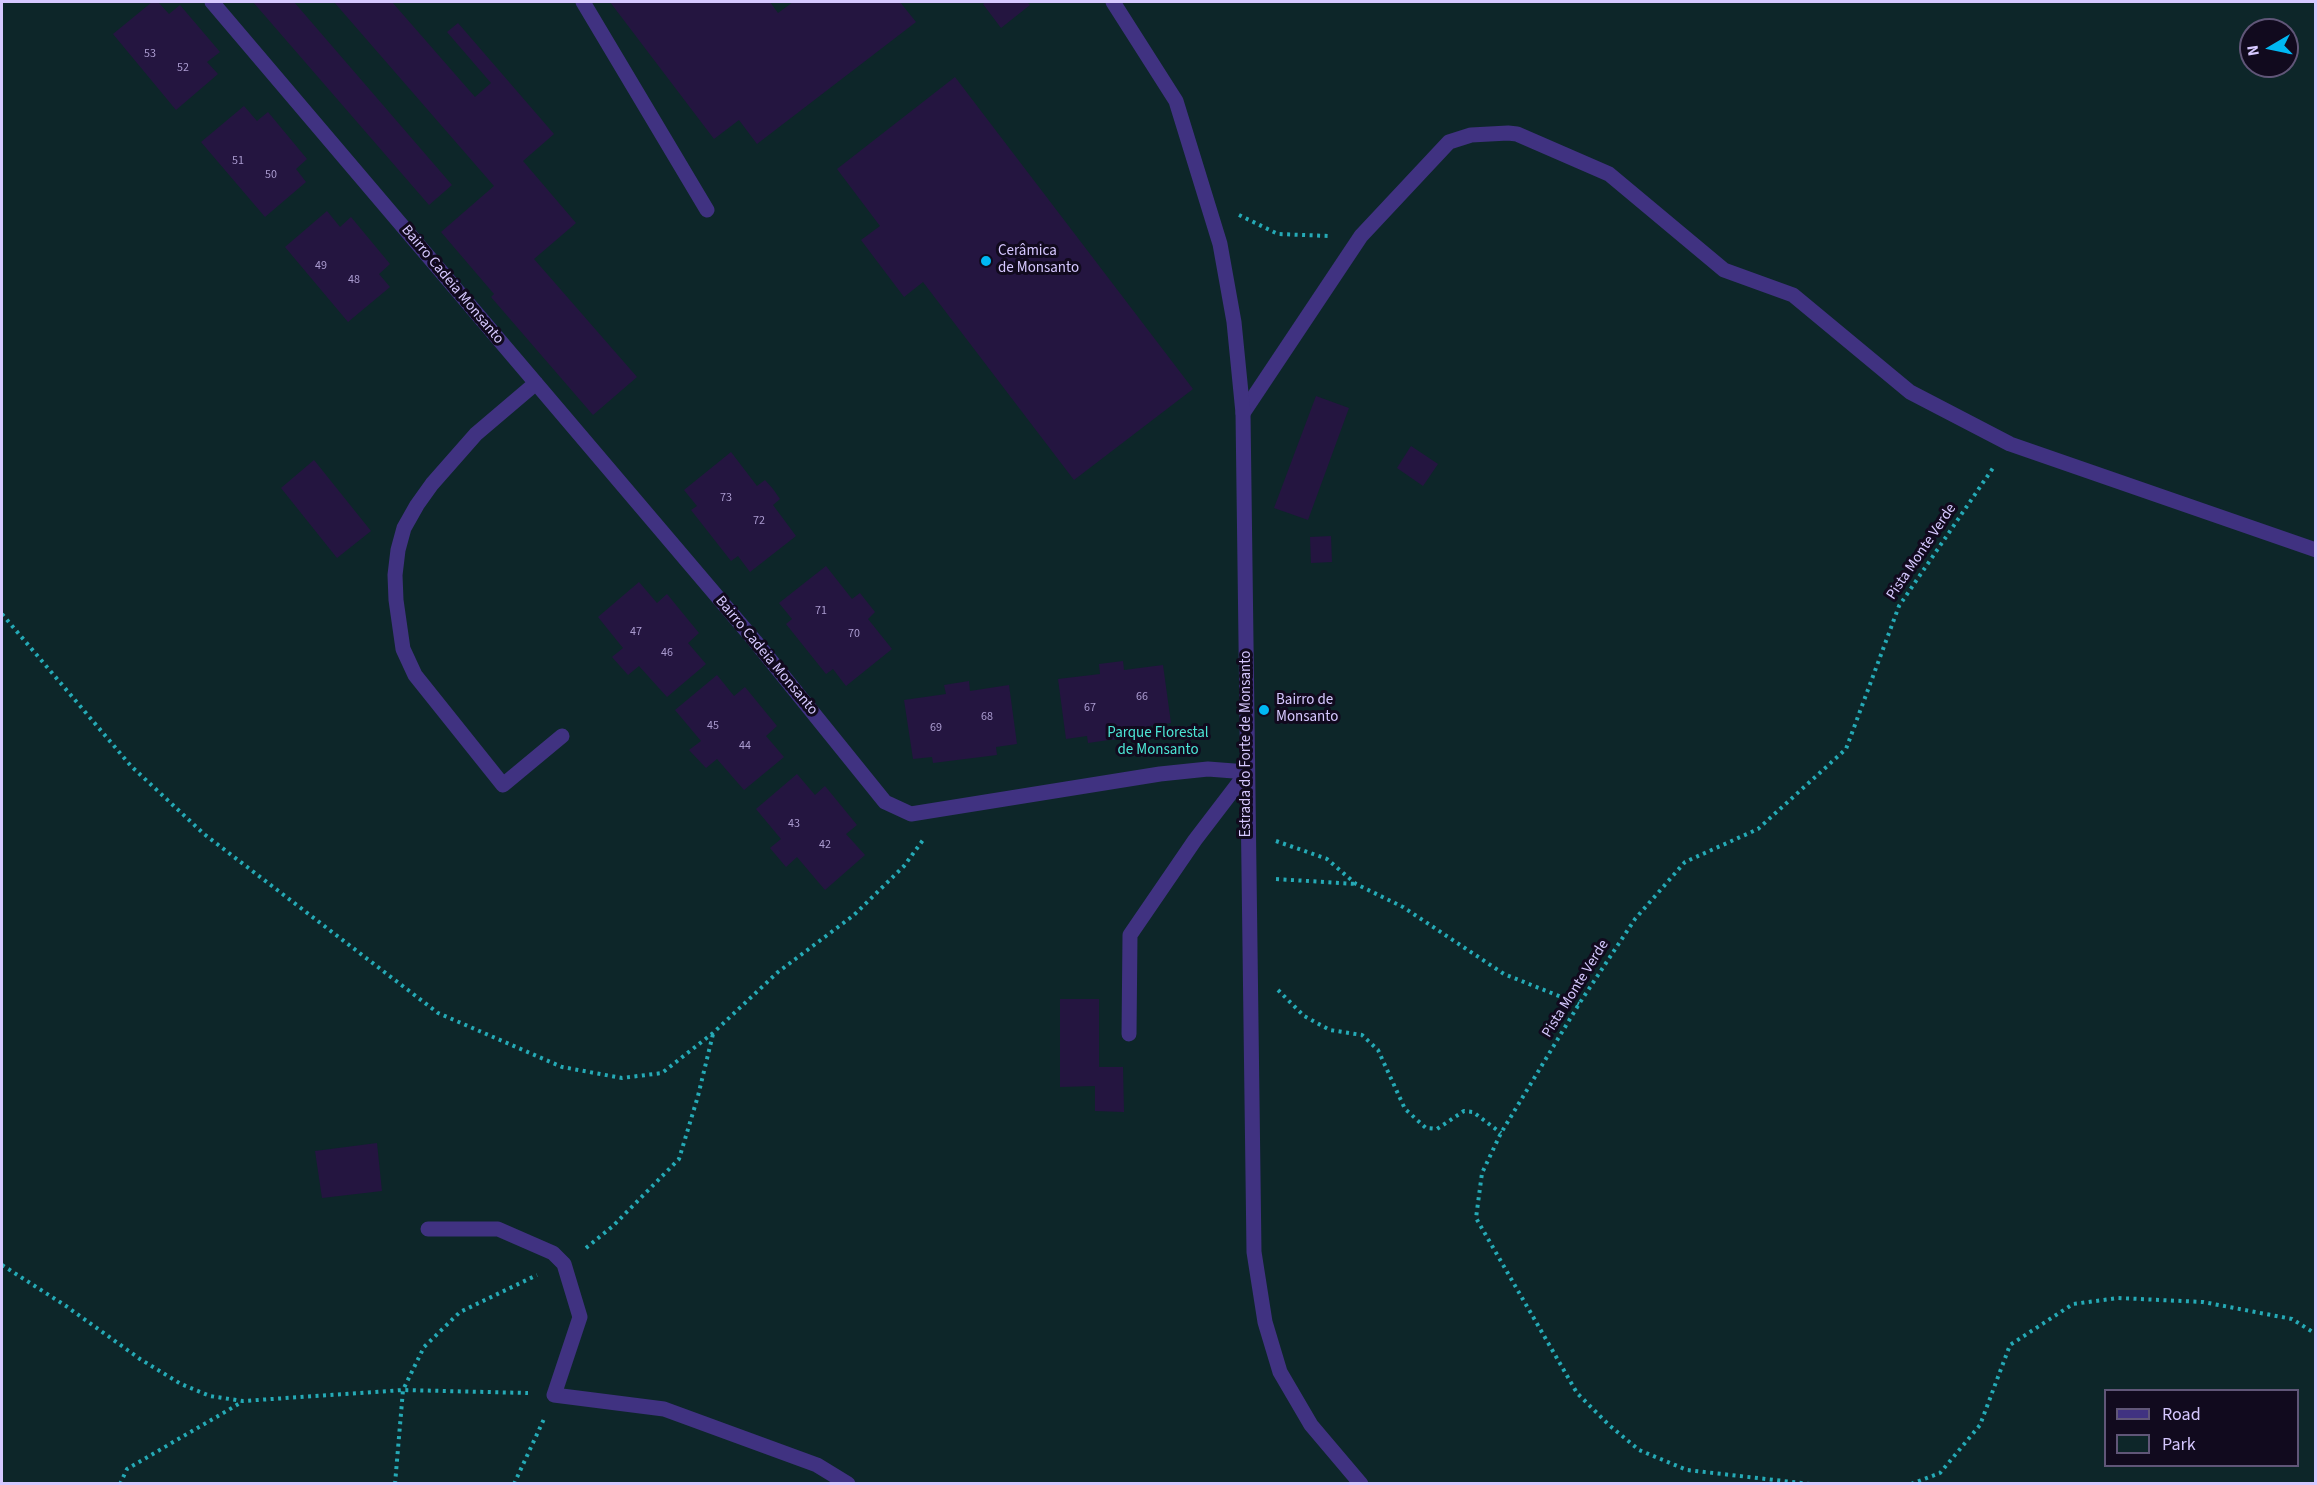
<!DOCTYPE html>
<meta charset="utf-8">
<style>
body{margin:0}
#map{position:relative;width:2317px;height:1485px;overflow:hidden;background:#110a1e;font-family:"Source Sans 3",sans-serif}
canvas{display:block}
.frame{position:absolute;inset:0;border:3px solid #d6c8ff;pointer-events:none}
.legend{position:absolute;left:2104px;top:1389px;width:195px;height:78px;box-sizing:border-box;background:#110a1e;border:2px solid #605678;margin:0;padding:8px 10px;list-style:none;font-size:18px;color:#d6c8ff}
.legend li{display:flex;align-items:center;gap:12px;height:30px}
.legend b{width:30px;border:2px solid #605678}
.north{position:absolute;left:2239px;top:18px;width:60px;height:60px;box-sizing:border-box;background:#110a1e;border:2px solid #605678;border-radius:50%;rotate:261deg;font-size:16px;font-weight:700;line-height:24px;text-align:center;color:#d6c8ff}
.north::after{content:'';display:block;margin:auto;width:21px;height:27px;background:#00b8f3;clip-path:polygon(50% 0,100% 100%,50% 72%,0 100%)}
</style>
<div id="map">
<canvas width="2317" height="1485"></canvas>
<div class="frame"></div>
<ul class="legend">
<li><b style="height:8px;background:#403281"></b>Road</li>
<li><b style="height:16px;background:#0d2629"></b>Park</li>
</ul>
<div class="north">N</div>
</div>
<script>
const g = document.querySelector('canvas').getContext('2d');
g.lineJoin = 'round';
function fill(path, color) { g.fillStyle = color; g.fill(path, 'evenodd'); }
const poly = rows => new Path2D(rows.map(r => 'M' + r).join(''));
function strokePath(path, color, width, dash) { g.strokeStyle = color; g.lineWidth = width; g.lineCap = dash ? 'butt' : 'round'; g.setLineDash(dash || []); g.stroke(path); }
function label(font, color, halo, rows, align = 'center') {
  g.font = font + ' "Source Sans 3",sans-serif'; g.lineWidth = 6; g.setLineDash([]); g.textBaseline = 'middle'; g.strokeStyle = halo; g.fillStyle = color; for (const [text, x, y, turn = 0] of rows) {
    g.save(); g.translate(x, y); g.rotate((+turn || 0) * Math.PI / 180); g.textAlign = isNaN(turn) ? turn : align; if (halo) g.strokeText(text, 0, 0); g.fillText(text, 0, 0); g.restore();
  }
}
fill(poly([
 [2,2,2315,2,2315,1483,2,1484],
 [2251,30,2287,30,2287,66,2251,66],
 [2106,1390,2298,1390,2298,1466,2106,1466]
]), '#0d2629');
fill(poly([
 [152,2,158,2,169,14,180,5,220,52,207,62,218,74,176,110,113,34],
 [253,2,294,2,452,185,429,205],
 [334,2,392,2,475,97,491,83,447,32,458,23,554,134,523,161,576,223,534,259,637,377,593,415,491,297,494,294,441,232,494,186],
 [610,2,770,2,778,13,793,2,900,2,916,22,757,144,739,120,714,139],
 [986,2,1027,2,1030,5,1001,28,983,4],
 [955,77,1193,389,1074,480,923,282,904,297,861,240,880,226,837,169],
 [244,106,257,121,268,112,307,159,296,169,306,182,265,217,201,142],
 [327,211,340,227,351,217,390,264,379,274,390,287,348,322,285,247],
 [1316,396,1349,408,1308,520,1274,508],
 [1411,446,1438,464,1423,486,1397,468],
 [731,452,757,486,765,480,773,489,780,499,773,505,796,536,750,572,738,556,731,561,691,510,697,506,684,490],
 [314,460,371,531,337,558,281,488],
 [1331,536,1332,562,1311,563,1310,537],
 [826,566,852,599,860,593,875,612,868,619,892,649,846,686,833,669,826,674,786,624,792,619,779,603],
 [639,582,657,603,667,594,699,633,688,643,706,664,667,697,639,666,628,675,612,657,623,648,598,617],
 [1123,661,1124,670,1163,665,1171,723,1150,726,1151,734,1088,743,1087,736,1066,739,1058,679,1100,674,1099,664],
 [717,675,734,696,745,687,777,726,766,736,784,757,744,790,717,759,706,768,689,750,701,741,675,710],
 [969,681,970,691,1009,685,1017,744,996,747,997,755,933,763,932,757,913,759,904,700,946,694,944,685],
 [797,774,815,795,825,786,857,825,846,834,865,855,825,890,797,857,786,867,770,848,781,839,756,809],
 [1060,999,1099,999,1099,1067,1123,1067,1124,1112,1095,1111,1095,1086,1060,1087],
 [377,1143,382,1191,322,1198,315,1151]
]), '#241540');
strokePath(poly([
 [1239,215,1278,234,1329,236],
 [2,614,131,766,204,834,438,1013,562,1067,622,1078,662,1073,713,1033,778,972,854,915,904,866,923,840],
 [1276,841,1327,859,1356,884,1403,907,1504,974,1579,1004],
 [1276,879,1356,884],
 [1278,990,1304,1016,1330,1030,1362,1035,1378,1050,1405,1109,1426,1128,1437,1129,1464,1111,1473,1112,1501,1133],
 [586,1248,613,1226,679,1159,698,1096,713,1034],
 [2,1265,66,1306,140,1359,181,1384,210,1396,243,1401,403,1390,528,1393],
 [120,1484,127,1469,242,1402],
 [395,1484,403,1390,424,1347,460,1312,537,1275],
 [514,1484,544,1419],
 [1810,1484,1687,1470,1639,1450,1609,1425,1577,1393,1476,1218,1482,1173,1501,1133,1579,1004,1635,919,1685,862,1758,829,1846,749,1899,606,1995,465],
 [1911,1484,1940,1473,1980,1425,2010,1345,2073,1304,2118,1298,2203,1302,2292,1319,2316,1334]
]), '#25aab6', 4, [3, 4.5]);
strokePath(poly([
 [212,2,755,641,885,802,911,814,1160,774,1208,769,1247,772],
 [583,2,707,210],
 [536,383,476,434,432,484,417,505,404,528,398,550,395,575,396,600,403,649,415,675,503,785,562,736],
 [1129,1034,1130,935,1195,840,1247,772]
]), '#403281', 15);
strokePath(poly([
 [1243,413,1361,236,1449,142,1471,135,1508,133,1517,134,1609,174,1724,270,1793,295,1910,392,2010,444,2316,550],
 [428,1229,498,1229,553,1253,564,1264,580,1317,554,1395,664,1409,817,1465,848,1484]
]), '#403281', 15);
strokePath(poly([
 [1113,2,1176,101,1220,244,1234,322,1243,413,1254,1252,1265,1322,1280,1372,1311,1425,1361,1484]
]), '#403281', 15);
for (const [x, y, r, color] of [
 [986,261,6,"#00b8f3"],
 [1264,710,6,"#00b8f3"]
]) { const dot = new Path2D(); dot.arc(x, y, r, 0, 2 * Math.PI); g.fillStyle = color; g.fill(dot); strokePath(dot, '#110a1e', 2); }
label('12px', '#aa9bcf', null, [
 ["53",150,54],
 ["52",183,68],
 ["51",238,161],
 ["50",271,175],
 ["49",321,266],
 ["48",354,280],
 ["73",726,498],
 ["72",759,521],
 ["71",821,611],
 ["47",636,632],
 ["70",854,634],
 ["46",667,653],
 ["66",1142,697],
 ["67",1090,708],
 ["68",987,717],
 ["45",713,726],
 ["69",936,728],
 ["44",745,746],
 ["43",794,824],
 ["42",825,845]
]);
label('15px', '#d6c8ff', '#110a1e', [
 ["Cerâmica",998,252],
 ["de Monsanto",998,269],
 ["Bairro de",1276,701],
 ["Monsanto",1276,718]
], 'left');
label('15px', '#d6c8ff', '#110a1e', [
 ["Bairro Cadeia Monsanto",452,285,50],
 ["Pista Monte Verde",1922,552,-56],
 ["Bairro Cadeia Monsanto",766,656,50],
 ["Estrada do Forte de Monsanto",1247,744,-90],
 ["Pista Monte Verde",1576,989,-58]
]);
label('15px', '#4ce6d5', '#110a1e', [
 ["Parque Florestal",1158,734],
 ["de Monsanto",1158,751]
]);
</script>
